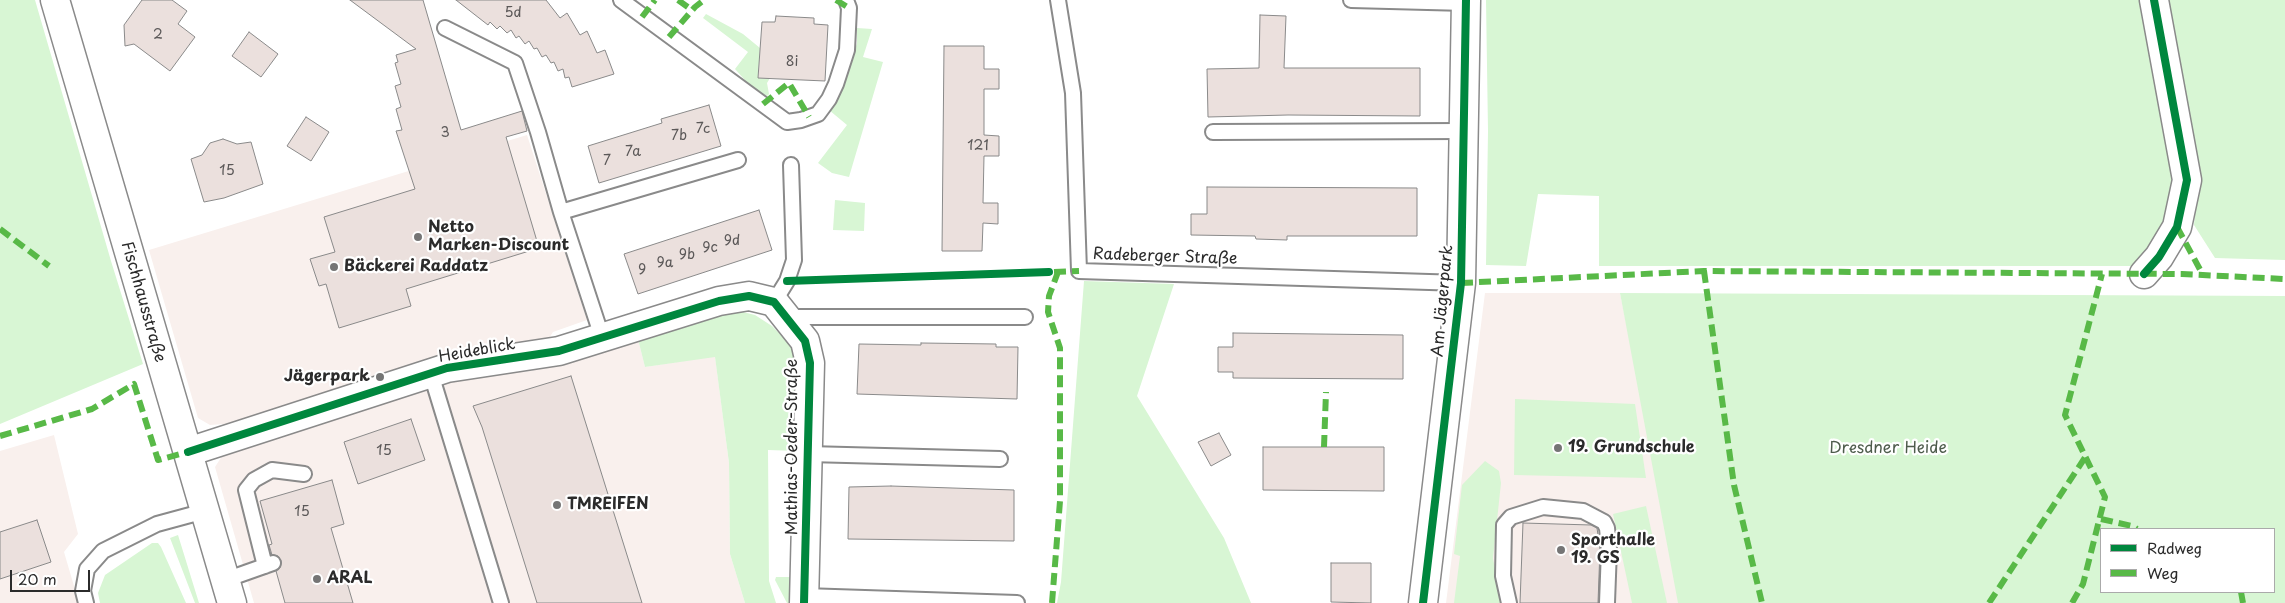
<!DOCTYPE html>
<meta charset="utf-8">
<style>
body{margin:0}
#map{position:relative;width:2285px;height:603px;overflow:hidden;background:#fff;font-family:"Playpen Sans",sans-serif}
canvas{display:block}
.legend{position:absolute;left:2100px;top:528px;width:175px;height:65px;box-sizing:border-box;background:#fff;border:1px solid #aaa;margin:0;padding:6px 9px;list-style:none;font-size:15px;color:#2b2b2b}
.legend li{display:flex;align-items:center;gap:10px;height:25px}
.legend b{width:25px;border:1px solid #aaa}
.scale{position:absolute;left:10px;top:570px;width:80px;height:22px;box-sizing:border-box;border:2px solid #2b2b2b;border-top:0;padding-left:6px;font-size:15px;line-height:18px;white-space:nowrap;color:#2b2b2b;-webkit-text-stroke:4px #fff;paint-order:stroke}
</style>
<div id="map">
<canvas width="2285" height="603"></canvas>
<ul class="legend">
<li><b style="height:6px;background:#00873e"></b>Radweg</li>
<li><b style="height:6px;background:#58b947"></b>Weg</li>
</ul>
<div class="scale">20 m</div>
</div>
<script>
const g = document.querySelector('canvas').getContext('2d');
g.lineJoin = 'round';
function fill(path, color) { g.fillStyle = color; g.fill(path, 'evenodd'); }
const poly = rows => new Path2D(rows.map(r => 'M' + r).join(''));
function strokePath(path, color, width, dash) { g.strokeStyle = color; g.lineWidth = width; g.lineCap = dash ? 'butt' : 'round'; g.setLineDash(dash || []); g.stroke(path); }
function label(font, color, halo, rows, align = 'center') {
  g.font = font + ' "Playpen Sans",sans-serif'; g.lineWidth = 4.5; g.setLineDash([]); g.textBaseline = 'middle'; g.strokeStyle = halo; g.fillStyle = color; for (const [text, x, y, turn = 0] of rows) {
    g.save(); g.translate(x, y); g.rotate((+turn || 0) * Math.PI / 180); g.textAlign = isNaN(turn) ? turn : align; if (halo) g.strokeText(text, 0, 0); g.fillText(text, 0, 0); g.restore();
  }
}
fill(poly([
 [527,135,587,320,553,332,546,343,237,423,210,425,198,418,149,250],
 [1485,293,1620,293,1682,603,1446,603],
 [638,339,645,367,715,356,729,463,730,554,745,603,254,603,215,467,224,453,445,380,530,371,573,360],
 [54,435,78,534,64,552,79,603,0,603,0,451]
]), '#f9f0ed');
fill(poly([
 [0,0,35,0,111,261,143,364,0,424],
 [1486,0,2140,0,2176,184,2165,228,2138,266,1599,266,1599,196,1538,194,1526,266,1486,265,1488,131],
 [2165,0,2285,0,2285,260,2215,258,2194,225,2198,180],
 [706,14,743,34,760,48,758,77,770,78,767,83,769,94,767,96,752,88,735,69,748,52,703,18],
 [857,28,872,29,863,57,883,62,849,177,832,173,818,163,847,125,829,110,847,77,857,43],
 [835,200,865,203,864,231,833,230],
 [1084,281,1174,284,1137,396,1224,538,1251,603,1057,603,1061,582],
 [1620,293,2285,296,2285,603,1678,603],
 [2101,529,2274,529,2274,592,2101,592],
 [735,310,755,315,772,326,788,342,798,361,797,451,768,450,769,581,776,603,745,603,730,554,729,463,715,357,645,367,638,339],
 [1515,399,1635,404,1646,478,1514,475],
 [1485,461,1499,471,1501,483,1493,558,1501,603,1454,603,1460,556,1454,554,1462,485],
 [1646,506,1667,603,1632,603,1613,514],
 [178,535,199,603,195,603,170,538],
 [152,543,158,543,161,547,186,603,100,603,98,593,105,575],
 [776,577,795,577,795,603,787,603,775,580]
]), '#d8f6d4');
const building = poly([
 [142,0,172,0,187,11,178,24,195,37,170,71,134,44,125,46,124,25,142,0],
 [350,0,423,0,461,130,522,111,527,131,506,137,539,248,406,289,411,306,339,328,326,284,319,286,310,259,335,252,324,217,415,189,396,131,402,130,396,109,401,107,395,86,401,84,395,63,398,62,396,55,416,49,350,0],
 [456,0,546,0,560,18,567,13,580,35,587,31,597,53,605,50,614,74,572,87,569,77,565,78,563,69,558,71,554,62,551,63,546,55,542,57,537,48,534,49,529,41,525,44,519,36,516,38,511,30,507,33,500,26,497,29,490,22,488,25,456,0],
 [1260,15,1286,16,1284,68,1420,68,1420,116,1288,115,1208,117,1207,69,1259,68,1260,15],
 [776,16,814,18,814,24,828,25,825,81,758,78,762,22,775,22,776,16],
 [249,32,278,54,261,77,232,56,249,32],
 [944,46,984,46,984,69,999,69,999,89,984,89,984,135,999,136,999,156,984,156,983,203,998,203,998,224,983,223,982,251,942,251,944,46],
 [709,105,721,146,599,183,588,146,662,123,661,119,709,105],
 [306,117,329,132,311,161,287,146,306,117],
 [223,139,237,144,251,142,263,184,224,198,204,202,191,159,202,155,210,143,223,139],
 [1207,187,1417,188,1417,236,1287,236,1287,240,1256,239,1255,236,1191,235,1191,214,1207,214,1207,187],
 [759,210,772,250,638,294,624,254,759,210],
 [1233,333,1403,335,1403,379,1233,378,1233,372,1218,372,1218,347,1233,347,1233,333],
 [921,343,996,344,996,347,1018,347,1017,399,857,394,859,344,921,345,921,343],
 [571,376,642,603,537,603,482,427,473,406,571,376],
 [411,419,425,460,358,484,344,442,411,419],
 [1219,433,1231,455,1211,466,1198,442,1219,433],
 [1263,447,1384,447,1384,491,1263,490,1263,447],
 [332,480,344,524,331,528,353,603,285,603,276,571,280,568,281,561,278,556,272,555,269,545,272,544,260,501,332,480],
 [891,486,1014,490,1014,541,848,539,849,487,891,486],
 [37,520,51,562,0,579,0,532,37,520],
 [1523,523,1591,525,1597,528,1600,549,1598,603,1520,603,1523,523],
 [1331,563,1371,563,1371,603,1331,602,1331,563]
]);
fill(building, '#ebe0dd');
strokePath(building, '#8a8a8a', 1);
const service = poly([
 [621,0,787,122,801,120,818,114,829,99,836,84,847,50,849,8,846,0],
 [1058,0,1073,93,1079,271,1461,283],
 [1351,0,1466,3],
 [445,28,515,63,538,132,561,212,602,337],
 [1213,132,1464,131],
 [561,212,738,160],
 [774,302,787,281,794,260,791,165],
 [786,317,1025,317],
 [431,374,501,603],
 [808,454,1000,459],
 [265,566,246,490,254,480,272,470,304,474],
 [225,580,273,563],
 [804,596,1017,603],
 [86,603,83,591,87,569,103,551,157,524,205,511],
 [1509,603,1503,576,1504,525,1511,517,1543,507,1583,511,1604,522,1607,528,1609,549,1607,603]
]);
const minor = poly([
 [2144,274,2159,257,2177,227,2187,180,2154,0],
 [188,452,447,368,559,351,719,301,749,296,774,302,805,341,810,363,804,603],
 [1423,603,1461,283,1466,0]
]);
const secondary = poly([
 [55,0,232,603]
]);
strokePath(service, '#8a8a8a', 18);
strokePath(minor, '#8a8a8a', 31);
strokePath(secondary, '#8a8a8a', 31);
strokePath(service, '#fff', 14);
strokePath(minor, '#fff', 28);
strokePath(secondary, '#fff', 28);
strokePath(poly([
 [678,0,692,10],
 [836,0,849,8],
 [642,17,655,0],
 [669,37,695,7,704,0],
 [763,104,789,83,809,117],
 [2177,227,2203,275],
 [0,229,49,266],
 [1704,271,1734,485,1762,603],
 [1054,272,1079,271],
 [1461,283,1704,271,2182,274,2285,279],
 [0,436,92,409,134,384,158,460,188,452],
 [1324,447,1326,392],
 [2101,519,2132,526,2137,529],
 [2241,592,2243,603],
 [1052,603,1060,501,1060,348,1048,312,1049,296,1058,272],
 [1989,603,2086,456],
 [2072,603,2083,584,2105,497,2065,415,2102,274]
]), '#58b947', 6, [12, 6]);
strokePath(poly([
 [2144,274,2159,257,2177,227,2187,180,2154,0],
 [787,281,1049,272],
 [188,452,447,368,559,351,719,301,749,296,774,302,805,341,810,363,804,603],
 [1423,603,1461,283,1466,0]
]), '#00873e', 8);
for (const [x, y, r, color] of [
 [418,237,5,"#757575"],
 [334,267,5,"#757575"],
 [380,377,5,"#757575"],
 [1558,448,5,"#757575"],
 [557,505,5,"#757575"],
 [1561,550,5,"#757575"],
 [317,579,5,"#757575"]
]) { const dot = new Path2D(); dot.arc(x, y, r, 0, 2 * Math.PI); g.fillStyle = color; g.fill(dot); strokePath(dot, '#fff', 2); }
label('14px', '#5b5858', null, [
 ["5d",513,13],
 ["2",158,35],
 ["8i",792,62],
 ["7c",703,129],
 ["3",445,133],
 ["7b",679,136],
 ["121",978,146],
 ["7a",633,152],
 ["7",607,161],
 ["15",227,171],
 ["9d",732,241],
 ["9c",710,248],
 ["9b",687,255],
 ["9a",665,263],
 ["9",642,270],
 ["15",384,451],
 ["15",302,512]
]);
label('bold 16px', '#2b2b2b', '#fff', [
 ["Netto",428,228],
 ["Marken-Discount",428,246],
 ["Bäckerei Raddatz",344,267],
 ["Jägerpark",370,377,"right"],
 ["19. Grundschule",1568,448],
 ["TMREIFEN",567,505],
 ["Sporthalle",1571,541],
 ["19. GS",1571,559],
 ["ARAL",327,579]
], 'left');
label('16px', '#2b2b2b', '#fff', [
 ["Radeberger Straße",1165,257,2],
 ["Am Jägerpark",1443,301,-85],
 ["Fischhausstraße",143,302,74],
 ["Heideblick",477,351,-10],
 ["Mathias-Oeder-Straße",793,447,-90]
]);
label('16px', '#4e5c4c', '#fff', [
 ["Dresdner Heide",1888,449]
]);
</script>
